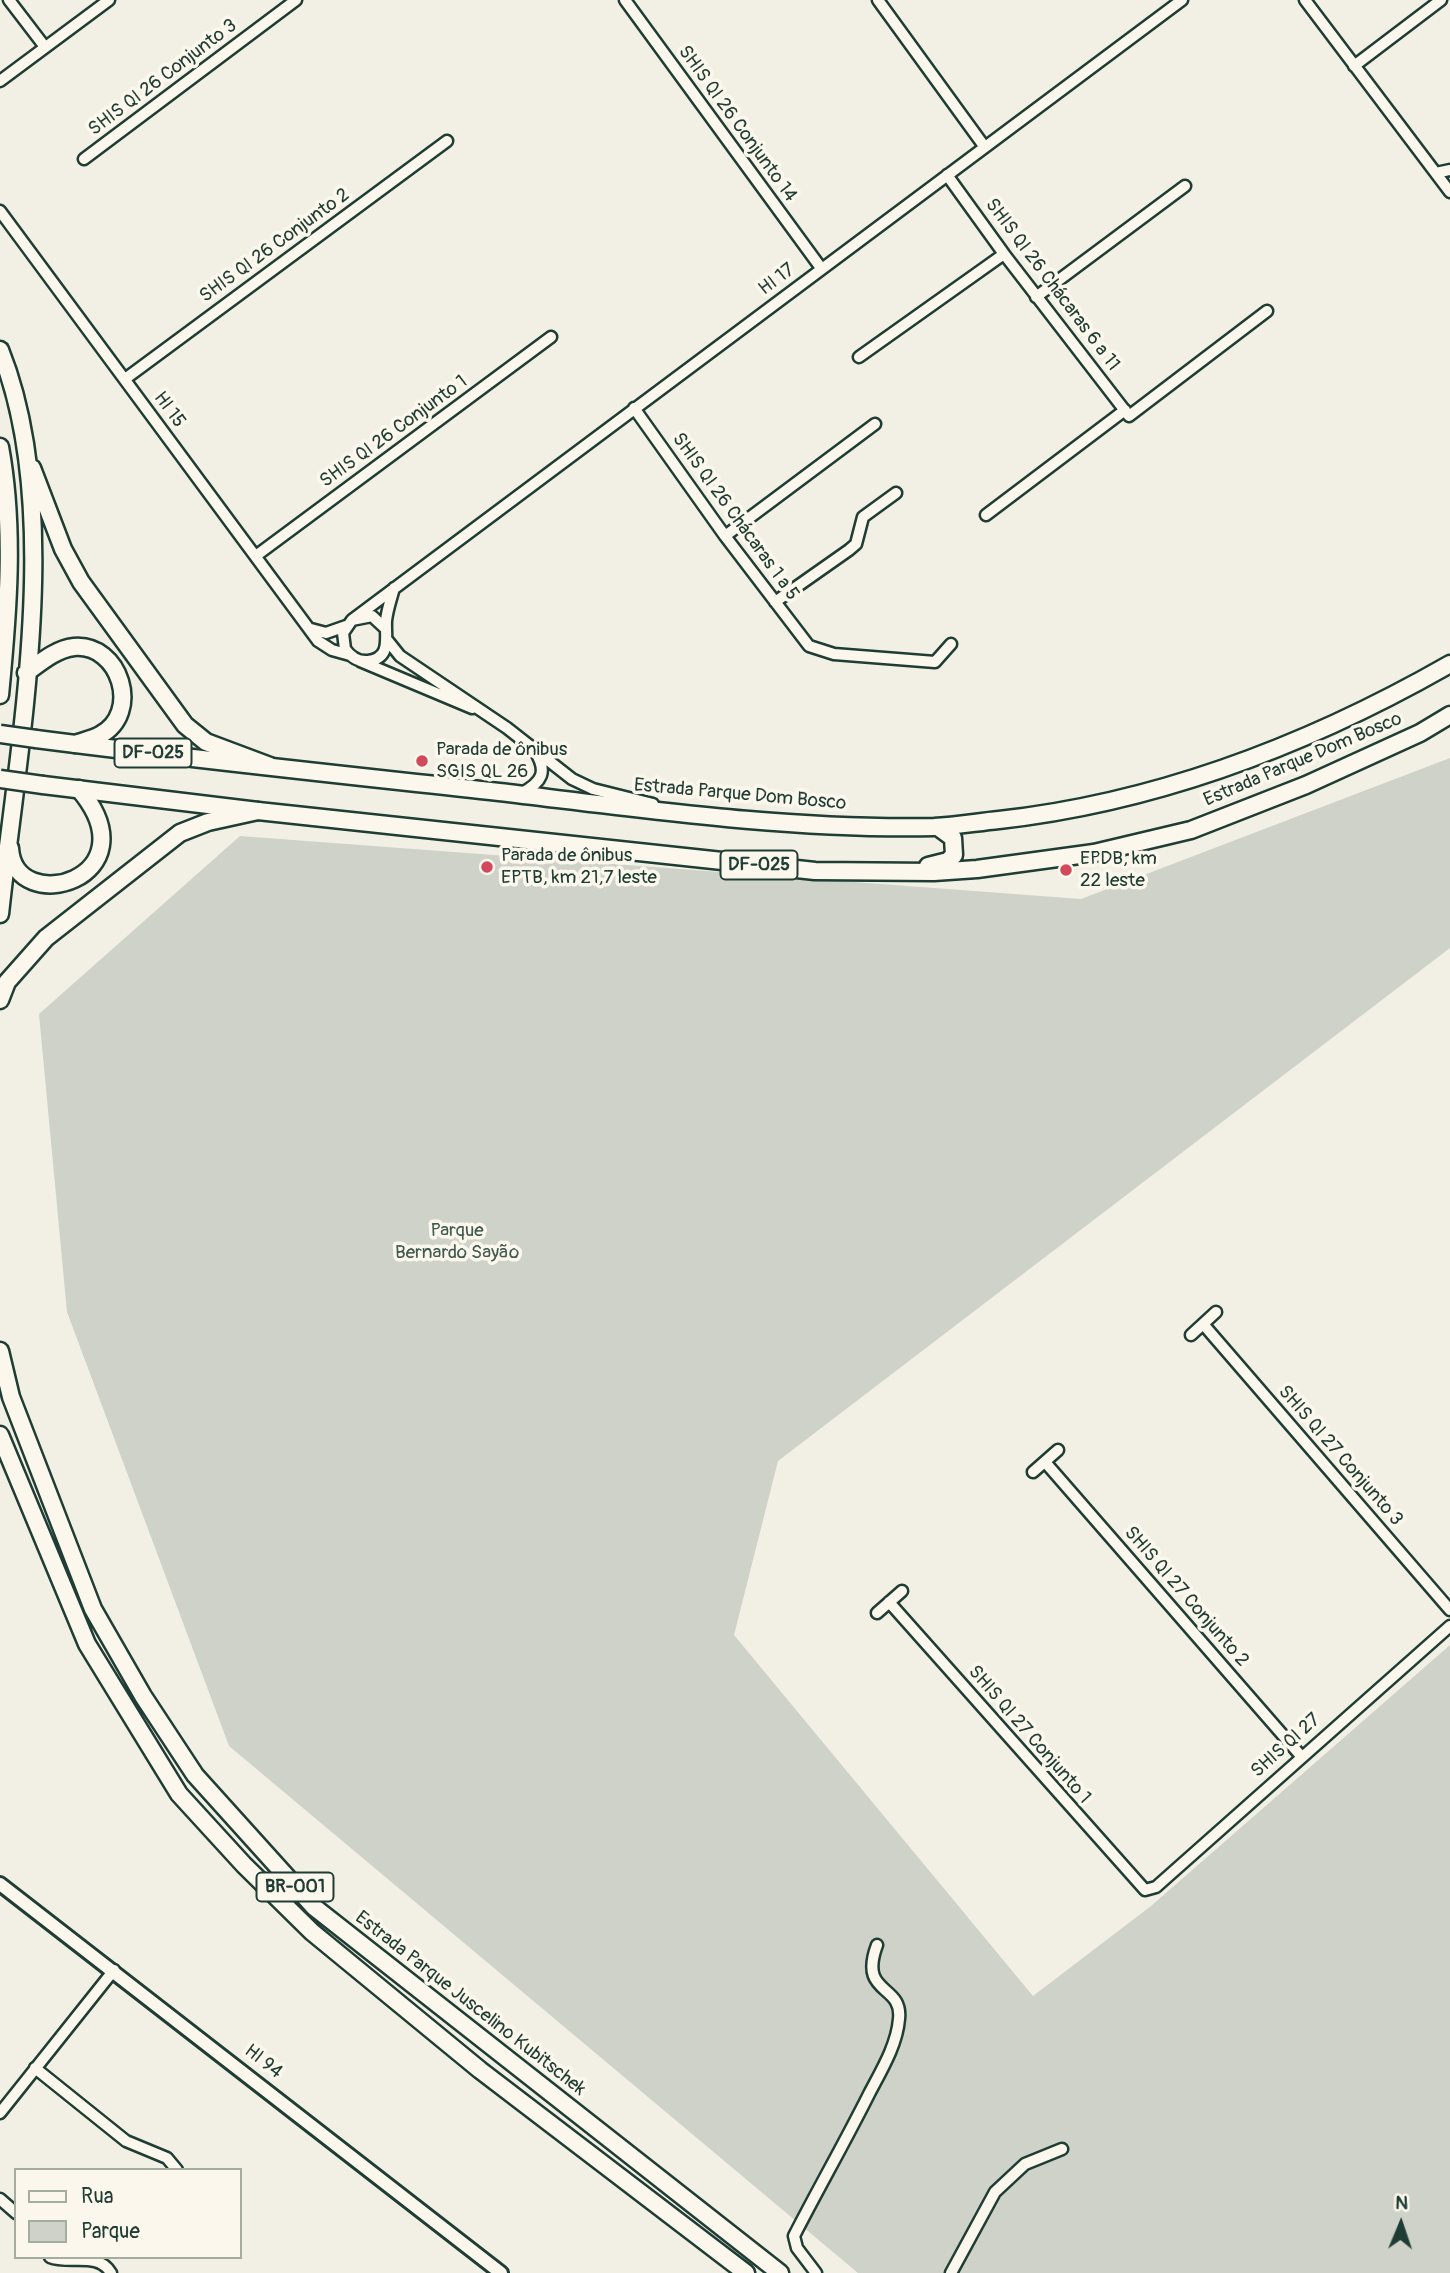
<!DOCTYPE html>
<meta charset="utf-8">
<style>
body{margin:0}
#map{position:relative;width:1450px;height:2273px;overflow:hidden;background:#f2f0e5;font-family:Pangolin,sans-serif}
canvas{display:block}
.legend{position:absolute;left:14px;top:2168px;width:228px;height:91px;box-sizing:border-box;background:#fbf7ec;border:2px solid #a3ada2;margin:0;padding:9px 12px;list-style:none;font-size:21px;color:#1f3d34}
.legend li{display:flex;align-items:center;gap:14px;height:35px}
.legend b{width:35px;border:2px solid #a3ada2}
.north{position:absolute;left:1366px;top:2189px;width:70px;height:70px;-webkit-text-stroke:5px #fbf7ec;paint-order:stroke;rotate:2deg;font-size:19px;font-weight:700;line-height:28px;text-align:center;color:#1f3d34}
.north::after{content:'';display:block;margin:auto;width:24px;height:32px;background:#1f3d34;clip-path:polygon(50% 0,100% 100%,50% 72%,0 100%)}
</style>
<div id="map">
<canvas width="1450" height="2273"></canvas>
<ul class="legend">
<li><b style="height:9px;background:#fbf7ec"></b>Rua</li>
<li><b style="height:19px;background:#cfd2c8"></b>Parque</li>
</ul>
<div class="north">N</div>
</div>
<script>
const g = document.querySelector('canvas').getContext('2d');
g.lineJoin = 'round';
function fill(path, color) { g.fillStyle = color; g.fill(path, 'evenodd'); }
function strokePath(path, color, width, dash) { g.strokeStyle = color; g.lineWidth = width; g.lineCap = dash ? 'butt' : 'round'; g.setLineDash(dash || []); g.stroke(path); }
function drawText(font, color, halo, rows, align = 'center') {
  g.font = font + ' Pangolin,sans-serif'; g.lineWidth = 7; g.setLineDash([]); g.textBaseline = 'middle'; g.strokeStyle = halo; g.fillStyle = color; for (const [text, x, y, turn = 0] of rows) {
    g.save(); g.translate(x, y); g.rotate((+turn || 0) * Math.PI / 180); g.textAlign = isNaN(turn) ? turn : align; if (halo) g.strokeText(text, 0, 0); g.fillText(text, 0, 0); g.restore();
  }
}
fill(new Path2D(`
 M1450 758V948L778 1461 734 1635 1033 1996 1151 1906 1450 1645V2273H858L229 1746 67 1312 39 1014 240 836 1081 899Z`), '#cfd2c8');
const minor = new Path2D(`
 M9 0 45 47
 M625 0 821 268
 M878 0 984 146
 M1305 0 1450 192
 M1354 66 1441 0
 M0 81 109 0
 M84 159 296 0
 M1436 173 1450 170
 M947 175 1004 254 1129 416 1267 311
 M0 211 318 641 332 650 350 655
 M1036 297 1185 186
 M859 357 1004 254
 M125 379 447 141
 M634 408 725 536 809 646 834 654 935 662 951 644
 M986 515 1125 410
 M725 536 875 424
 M257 555 551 337
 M775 602 849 550 856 544 863 517 896 493
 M352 620 1182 0
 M311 629 326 633 346 626
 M386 629 372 616 352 620 343 633 345 649C350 656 358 662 368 661 392 658 385 637 386 621 387 610 391 599 394 588
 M388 641 400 656 507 728 572 779 593 789 653 804
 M360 661 472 708
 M522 793C542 782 548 772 535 751
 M1203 1324 1450 1610
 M1191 1335 1216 1312
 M1045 1462 1301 1756
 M1033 1472 1058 1450
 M889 1602 1145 1890 1156 1887 1450 1626
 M877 1613 902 1591
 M35 2068 126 2141 167 2158 177 2170
 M0 2113 114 1970
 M0 2199 16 2213
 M50 2257C70 2265 98 2251 111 2273
 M816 2273 797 2248 794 2236C818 2189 845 2142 869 2094 881 2071 897 2045 899 2019 903 1983 858 1996 877 1945
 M951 2273 995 2192 1025 2164 1062 2149`);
const tertiary = new Path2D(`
 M0 1884 501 2273`);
const primary = new Path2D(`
 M36 739C190 759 345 775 499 792 643 809 789 830 934 827 956 826 978 822 999 820 1161 802 1310 744 1450 664
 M43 785 258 811 815 871 934 872 977 869 1094 853 1191 830 1306 785 1420 733 1450 715
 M928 866 948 861 954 855 953 838 938 827`);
const trunk = new Path2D(`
 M0 350C65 511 18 744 0 914
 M0 447C15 528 8 613 0 695
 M32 468 63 549 81 582 185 725 206 742 270 766
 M26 673C41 662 56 649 74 647 120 643 142 713 100 735 93 739 83 741 75 744
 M10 848C14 919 155 879 79 789
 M0 1000 7 982 46 938 180 833 208 822 258 811
 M0 1351 11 1397 93 1609 143 1696 195 1775 314 1907 780 2273
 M0 1435 87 1644 179 1794 244 1865 312 1932 480 2070 746 2273`);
strokePath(minor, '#1f3d34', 15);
strokePath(tertiary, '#1f3d34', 18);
strokePath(primary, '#1f3d34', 21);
strokePath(trunk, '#1f3d34', 21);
strokePath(minor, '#fbf7ec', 10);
strokePath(tertiary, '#fbf7ec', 12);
strokePath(primary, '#fbf7ec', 16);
strokePath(trunk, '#fbf7ec', 16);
const primaryBridge = new Path2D(`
 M0 734 36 739
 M0 779 43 785`);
strokePath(primaryBridge, '#1f3d34', 21, []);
strokePath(primaryBridge, '#fbf7ec', 16);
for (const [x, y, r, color] of [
 [422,761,7,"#d1495b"],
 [487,867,7,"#d1495b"],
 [1066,870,7,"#d1495b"]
]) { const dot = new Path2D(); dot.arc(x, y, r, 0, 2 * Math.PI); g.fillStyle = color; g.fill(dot); strokePath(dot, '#fbf7ec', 2.5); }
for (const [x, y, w] of [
 [153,753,77],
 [759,865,77],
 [295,1887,77]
]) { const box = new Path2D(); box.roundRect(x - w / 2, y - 14.5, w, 29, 5); g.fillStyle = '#fbf7ec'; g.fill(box); strokePath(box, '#1f3d34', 2); }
drawText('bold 18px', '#1f3d34', null, [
 ["DF-025",153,753],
 ["DF-025",759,865],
 ["BR-001",295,1887]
]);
drawText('19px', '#1f3d34', '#fbf7ec', [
 ["SHIS QI 26 Conjunto 3",163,78,-37],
 ["SHIS QI 26 Conjunto 14",737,124,54],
 ["SHIS QI 26 Conjunto 2",275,246,-36],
 ["HI 17",777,280,-37],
 ["SHIS QI 26 Chácaras 6 a 11",1052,285,53],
 ["HI 15",169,410,53],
 ["SHIS QI 26 Conjunto 1",394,432,-36],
 ["SHIS QI 26 Chácaras 1 a 5",735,517,54],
 ["Estrada Parque Dom Bosco",1303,760,-23],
 ["Estrada Parque Dom Bosco",740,795,5],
 ["SHIS QI 27 Conjunto 3",1340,1456,49],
 ["SHIS QI 27 Conjunto 2",1186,1597,49],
 ["SHIS QI 27 Conjunto 1",1029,1735,49],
 ["SHIS QI 27",1286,1746,-42],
 ["Estrada Parque Juscelino Kubitschek",470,2004,38],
 ["HI 94",263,2062,38]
]);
drawText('19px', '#1f3d34', '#fbf7ec', [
 ["Parada de ônibus",436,750],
 ["SGIS QL 26",436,772],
 ["Parada de ônibus",501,856],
 ["EPTB, km 21,7 leste",501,878],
 ["EPDB, km",1080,859],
 ["22 leste",1080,881]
], 'left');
drawText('19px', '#425b52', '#fbf7ec', [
 ["Parque",457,1231],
 ["Bernardo Sayão",457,1253]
]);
</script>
